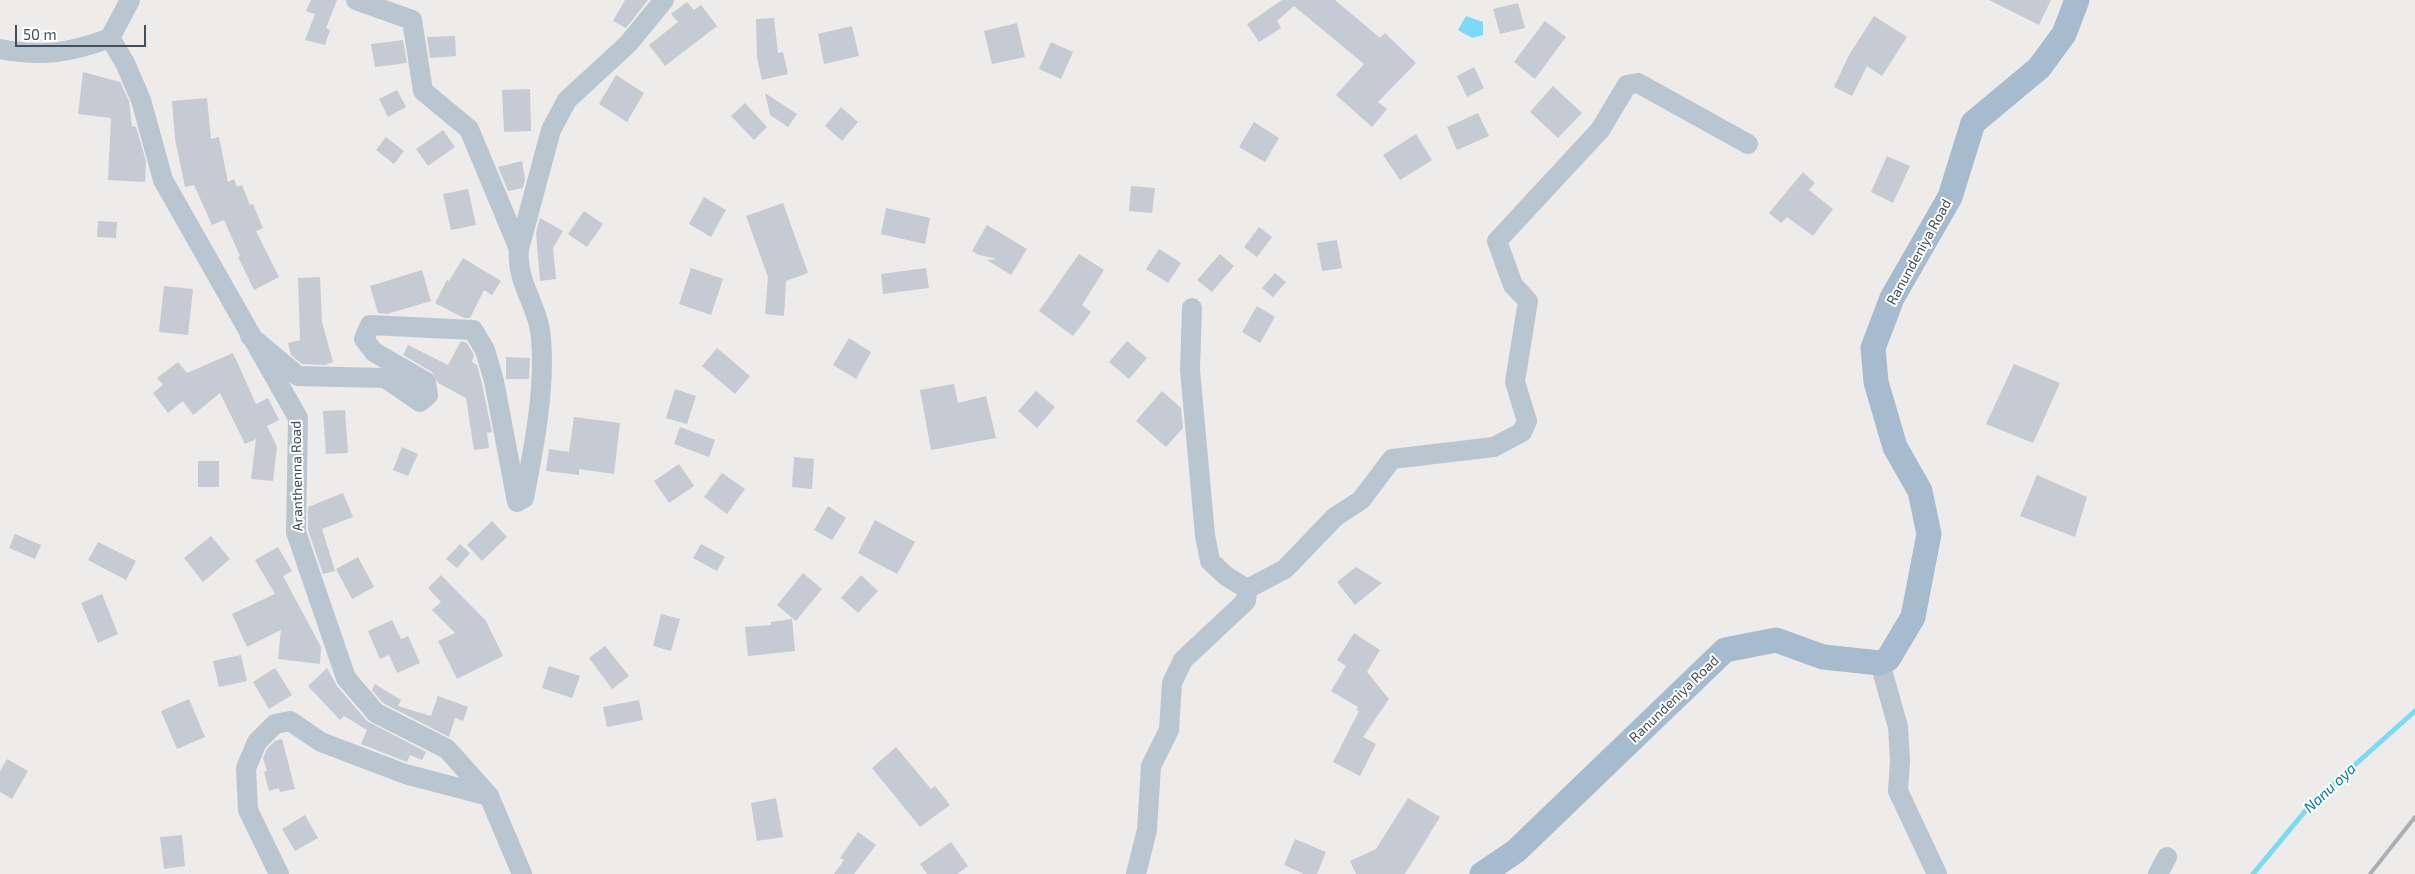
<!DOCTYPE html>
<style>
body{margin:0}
#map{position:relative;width:2415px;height:874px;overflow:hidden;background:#eeebeb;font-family:"Exo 2",sans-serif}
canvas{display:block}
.scale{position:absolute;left:15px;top:25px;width:131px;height:22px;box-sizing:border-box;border:2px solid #424f5a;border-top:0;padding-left:6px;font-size:15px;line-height:18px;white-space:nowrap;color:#424f5a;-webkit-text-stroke:4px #fff;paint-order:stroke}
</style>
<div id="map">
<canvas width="2415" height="874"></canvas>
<div class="scale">50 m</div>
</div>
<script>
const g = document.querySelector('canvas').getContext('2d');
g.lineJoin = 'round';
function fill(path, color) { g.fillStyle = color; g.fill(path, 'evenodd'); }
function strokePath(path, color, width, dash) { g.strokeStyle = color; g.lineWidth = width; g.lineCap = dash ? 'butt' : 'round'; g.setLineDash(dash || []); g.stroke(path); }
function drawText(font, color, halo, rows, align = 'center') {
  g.font = font + ' "Exo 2",sans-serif'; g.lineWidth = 4; g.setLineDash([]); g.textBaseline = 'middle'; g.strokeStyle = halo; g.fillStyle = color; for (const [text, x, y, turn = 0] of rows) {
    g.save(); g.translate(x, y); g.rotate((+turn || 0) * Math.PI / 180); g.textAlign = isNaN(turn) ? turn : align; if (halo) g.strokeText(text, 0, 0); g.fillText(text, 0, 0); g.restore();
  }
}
fill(new Path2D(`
 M1466 16 1483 22V35L1472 38 1458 30Z`), '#7cdaf3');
strokePath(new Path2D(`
 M2253 874 2311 804 2415 711`), '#7cdaf3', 5);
fill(new Path2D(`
 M311 0H337L326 28 330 30 325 45 305 40 315 14 306 11Z
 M625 0H648L626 28 613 21Z
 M1282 0H1335L1380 38 1385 33 1416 63 1378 102 1387 109 1372 127 1336 95 1364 64 1294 6 1277 21 1281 28 1259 42 1247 24Z
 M1989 0H2051L2039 25Z
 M687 2 694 10 701 5 717 26 665 66 649 45 678 22 671 14Z
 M1518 3 1525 28 1500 34 1493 9Z
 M1874 16 1907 37 1882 76 1867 66 1852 96 1834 87 1849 55Z
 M774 18 778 53 783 52 788 74 762 80 757 58 756 19Z
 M1545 21 1566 37 1535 79 1514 62Z
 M1017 23 1025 57 992 64 984 31Z
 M852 26 859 56 824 64 818 34Z
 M455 36 456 56 430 58 427 37Z
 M403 40 407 63 375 67 371 44Z
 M1051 42 1073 52 1061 79 1039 69Z
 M1474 67 1484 88 1467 97 1457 76Z
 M83 72 120 82 129 101 132 126 136 127 146 161 145 182 108 180 111 118 78 114Z
 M616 75 644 93 627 122 599 104Z
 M1553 86 1582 113 1558 138 1530 112Z
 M530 89 531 131 504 132 502 90Z
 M397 90 406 107 388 117 379 99Z
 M765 93 797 114 788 127 770 115Z
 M207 98 211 139 219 137 228 182 234 179 237 187 242 185 250 205 253 204 263 228 256 231 279 277 254 290 238 257 240 256 224 220 212 225 194 185 185 187 175 139 172 101Z
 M745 103 767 127 754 140 731 116Z
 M841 107 858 122 842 141 825 126Z
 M1478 113 1489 136 1457 150 1447 127Z
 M1254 122 1279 138 1265 162 1239 147Z
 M443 130 455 147 428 166 416 149Z
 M1416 134 1432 160 1400 180 1383 155Z
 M386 137 404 151 394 164 376 150Z
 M1887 156 1910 166 1893 203 1871 192Z
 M522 161 525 179 523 188 508 191 498 167Z
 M1803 172 1815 183 1809 190 1833 209 1813 236 1787 217 1781 223 1769 213Z
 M1131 186 1155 188 1152 213 1129 211Z
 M468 189 476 225 451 230 443 194Z
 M704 197 726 210 711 237 689 224Z
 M783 203 808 273 786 281 784 316 765 314 768 277 746 216Z
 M886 208 930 218 925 244 881 234Z
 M584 211 603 224 587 247 568 234Z
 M540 218 563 231 553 248 556 279 540 281 536 233Z
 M98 221 117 222 116 238 97 237Z
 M987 225 1027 249 1011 275 987 260 997 259 979 255 972 251Z
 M1259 227 1272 237 1257 257 1244 247Z
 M1337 240 1342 268 1322 271 1317 243Z
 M1159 249 1181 263 1168 283 1146 269Z
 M1079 254 1104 270 1082 305 1091 312 1073 336 1039 311Z
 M1220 254 1234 266 1212 292 1197 280Z
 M463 258 501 281 492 295 484 290 470 318H464L435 303 447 280 449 281Z
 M691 268 723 279 711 315 679 304Z
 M926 268 929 288 883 294 881 274Z
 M422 270 431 301 387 314 378 313 370 286Z
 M1275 273 1286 282 1273 297 1262 288Z
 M320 277 322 322 333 362 325 365 302 364 291 355 288 343 300 340 298 278Z
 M164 286 193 289 188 335 159 332Z
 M1257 306 1275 317 1260 343 1242 332Z
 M849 338 871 352 856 379 833 365Z
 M461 341 467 343 474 355 472 362 477 365 482 384 492 432 487 433 489 448 474 450 466 398 438 383 432 372 403 355 408 345 448 365Z
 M1127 341 1147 358 1129 379 1109 362Z
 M717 348 750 376 735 394 702 366Z
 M233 353 256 404 268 398 279 420 267 426 277 447 273 481 251 479 256 439 245 444 220 393 193 415 183 401 168 413 153 393 163 385 157 378 178 362 187 373Z
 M506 357 530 358 529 379H506Z
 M2014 364 2060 383 2033 443 1986 424Z
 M954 384 958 403 986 396 996 438 931 450 920 390Z
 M675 389 696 396 687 424 666 418Z
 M1036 391 1055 407 1037 428 1018 411Z
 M1162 391 1181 408 1183 428 1166 447 1136 421Z
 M345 410 348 453 326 454 323 411Z
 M574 417 620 423 614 474 579 469V475L546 471 549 449 569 452Z
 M680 427 715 440 709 457 674 444Z
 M402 447 418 454 408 476 393 470Z
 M794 457 814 459 812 489 792 487Z
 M198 461H219V487H198Z
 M679 464 694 486 669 503 654 481Z
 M722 473 745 489 727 514 704 497Z
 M2037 475 2087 497 2075 537 2020 516Z
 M343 493 353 517 322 529 335 571 323 574 308 530V507Z
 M828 506 846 518 832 540 814 530Z
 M875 520 915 542 897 574 858 553Z
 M492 521 507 537 482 561 467 545Z
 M15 534 41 545 35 559 9 548Z
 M211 536 230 559 203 582 184 558Z
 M98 542 136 561 126 580 88 560Z
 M460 544 470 553 457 568 446 559Z
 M701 544 725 557 717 571 693 558Z
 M278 547 292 571 283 576 321 647 320 664 278 659 281 630 247 647 232 614 275 594 255 560Z
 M358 557 374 587 352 599 336 569Z
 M1356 567 1382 583 1355 605 1337 582Z
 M803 573 822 589 796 621 777 605Z
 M441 575 486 621 503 656 457 679 438 641 455 633 432 610 441 602 428 588Z
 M861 575 878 591 858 613 841 598Z
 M102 594 118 634 98 643 81 603Z
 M661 614 680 619 671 651 653 646Z
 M792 619 795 651 748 656 745 627 771 625V622Z
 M392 620 401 639 408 636 420 663 397 673 389 655 380 659 368 631Z
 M1354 633 1380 650 1367 672 1389 699 1363 737 1376 744 1360 776 1333 762 1359 711 1356 710 1358 707 1331 691 1346 666 1337 660Z
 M605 646 629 676 612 689 589 658Z
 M241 655 247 681 219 687 213 661Z
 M549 666 580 676 572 698 542 688Z
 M275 668 292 695 269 709 253 682Z
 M327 668 337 686 367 721 426 752 422 760 410 755 407 762 361 744 367 730 344 716 340 720 308 686Z
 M375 684 401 700 398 706 431 716 438 696 468 707 463 721 455 718 449 737 383 703 372 690Z
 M189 699 205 737 177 749 161 711Z
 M639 700 643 720 607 727 603 707Z
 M282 739 295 789 280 792 279 788 269 791 264 772 267 771 263 758 267 749 275 741Z
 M896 747 931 789 935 786 950 805 920 827 872 768Z
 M7 759 28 771 12 799 0 792V771Z
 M776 798 783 837 757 841 751 803Z
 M1408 798 1440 817 1405 874H1356L1350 861 1376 849Z
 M305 815 318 838 295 851 282 829Z
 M858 832 876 845 854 874H834L844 860 840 858Z
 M182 835 185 866 164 869 160 837Z
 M1295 839 1326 852 1317 874H1304L1284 865Z
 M951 842 968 866 957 874H927L920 864Z`), '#c6cad2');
strokePath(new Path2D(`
 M356 0 412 20 423 91 469 129 519 249
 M110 38 125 63 141 100 163 180 298 418 296 532 346 678 376 713 447 749 489 796 522 874
 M110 38 130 0
 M0 49C42 57 70 53 110 38
 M1192 308 1190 370 1205 535 1210 561 1226 576 1247 589
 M250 336 298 376 385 378 420 402 428 395 426 382 374 352 364 339 370 325 473 330 485 350 494 381 517 502 524 498C534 448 547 380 540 330 535 301 516 281 519 249L551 130 567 100 628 44 664 0
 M1880 663 1898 727 1900 761 1898 791 1937 874
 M279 874 248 810 246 768 257 742 275 724 290 721 321 742 405 774 489 796
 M1136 874 1147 830 1151 766 1169 730 1172 683 1183 660 1246 601 1247 589 1285 569 1335 517 1361 500 1392 459 1494 447 1522 432 1527 421 1515 382 1528 301 1513 285 1497 241 1600 130 1627 85 1638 83 1748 144
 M2158 874 2167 857`), '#bac6cf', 20);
strokePath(new Path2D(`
 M1482 874 1516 851 1725 650 1776 640 1823 657 1880 663 1888 659 1913 617 1929 534 1920 491 1895 447 1876 382 1873 348 1892 298 1950 197 1973 123 2039 68 2064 34 2077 0`), '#a7bbce', 25);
strokePath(new Path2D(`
 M2370 874 2415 817`), '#acb0b6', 4);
drawText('14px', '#424f5a', '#fff', [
 ["Ranundeniya Road",1919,252,-61],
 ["Aranthenna Road",297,476,-91],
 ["Ranundeniya Road",1674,699,-44]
]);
drawText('italic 15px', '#027e9f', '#fff', [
 ["Nanu oya",2330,788,-43]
]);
</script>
